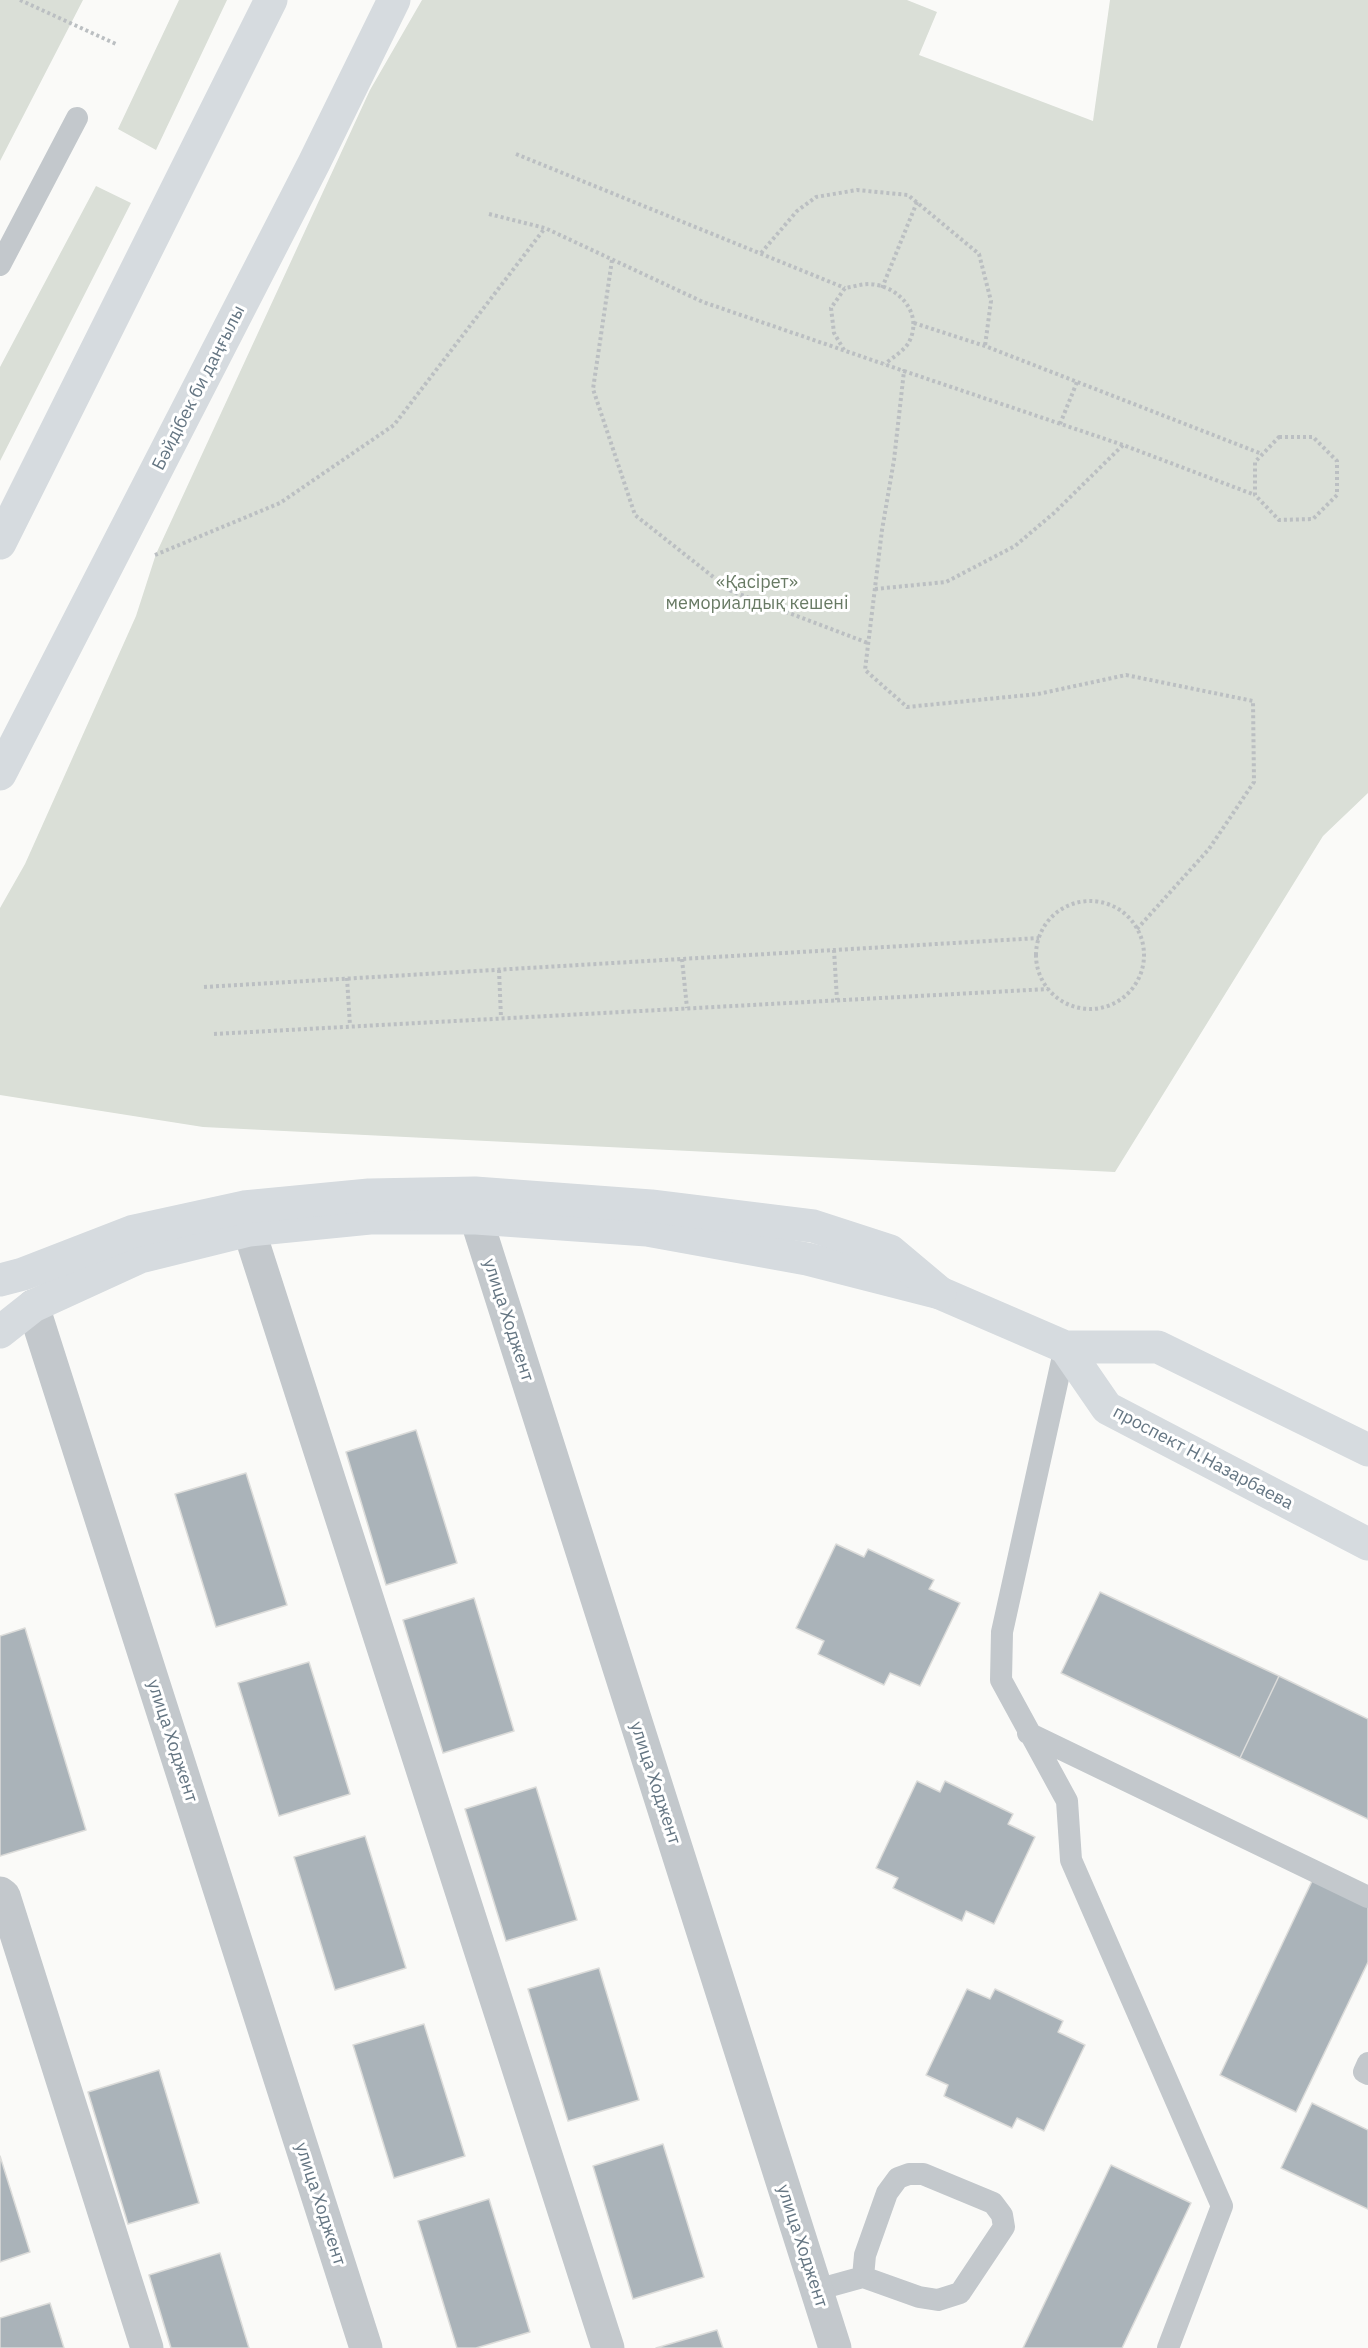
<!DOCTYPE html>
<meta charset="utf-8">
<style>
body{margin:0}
canvas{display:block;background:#fafaf8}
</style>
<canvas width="1368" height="2348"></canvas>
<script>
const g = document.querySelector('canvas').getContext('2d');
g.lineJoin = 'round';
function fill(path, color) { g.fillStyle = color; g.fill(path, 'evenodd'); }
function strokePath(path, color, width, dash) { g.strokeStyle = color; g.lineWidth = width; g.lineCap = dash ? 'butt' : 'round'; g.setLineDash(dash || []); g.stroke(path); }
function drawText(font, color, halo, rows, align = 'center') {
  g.font = font + ' "IBM Plex Sans",sans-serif'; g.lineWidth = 6; g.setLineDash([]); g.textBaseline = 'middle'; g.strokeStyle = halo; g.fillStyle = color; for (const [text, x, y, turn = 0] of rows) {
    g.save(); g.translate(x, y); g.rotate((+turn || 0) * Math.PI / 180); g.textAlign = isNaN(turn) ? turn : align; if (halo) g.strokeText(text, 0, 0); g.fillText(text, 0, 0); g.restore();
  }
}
fill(new Path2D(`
 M0 0H83L0 161Z
 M179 0H227L156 150 118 129Z
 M422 0H907L937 12 919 55 1093 121 1110 0H1368V793L1323 836 1115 1172 203 1127 0 1095V908L25 864 136 616 156 554 370 90Z
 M96 186 131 203 0 461V367Z`), '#dadfd7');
const building = new Path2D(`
 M416 1430 457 1563 386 1585 346 1452Z
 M246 1473 287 1605 216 1627 175 1494Z
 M836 1544 864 1557 868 1549 934 1580 929 1589 960 1603 920 1686 890 1673 884 1685 818 1654 824 1641 796 1628Z
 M1100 1592 1279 1676 1240 1758 1061 1673Z
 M474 1598 514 1731 443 1753 403 1620Z
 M25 1628 86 1830 0 1856V1636Z
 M309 1662 350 1794 279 1816 238 1683Z
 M1279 1676 1368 1719V1819L1240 1758Z
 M917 1781 940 1792 945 1781 1013 1814 1008 1824 1035 1837 994 1924 966 1911 962 1921 893 1888 898 1878 876 1868Z
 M536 1787 577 1920 506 1941 465 1809Z
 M365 1836 406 1968 335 1990 294 1857Z
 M1314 1877 1368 1903V1962L1296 2112 1220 2075Z
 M599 1968 639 2100 568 2121 528 1989Z
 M967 1989 990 1999 995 1989 1063 2021 1058 2032 1085 2045 1044 2131 1017 2118 1012 2128 944 2096 948 2085 926 2075Z
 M424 2024 465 2156 394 2178 353 2045Z
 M159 2070 199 2203 128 2224 88 2092Z
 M1312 2103 1368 2130V2209L1281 2168Z
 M663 2144 704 2277 633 2299 593 2166Z
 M0 2156 30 2252 0 2262Z
 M1111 2165 1191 2203 1122 2348H1023Z
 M489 2199 530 2332 476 2348H457L418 2221Z
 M220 2253 249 2348H171L149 2275Z
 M50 2303 64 2348H0V2318Z
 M717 2330 723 2348H656Z`);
fill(building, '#aab3b9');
strokePath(building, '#dcdcda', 1.5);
strokePath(new Path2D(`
 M20 0 116 44
 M516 154 845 288
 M489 214 545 228 703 302 904 371
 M761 253 797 211 816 197 857 190 908 195 979 254 991 301 985 346
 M612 260 593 389 635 515 731 591 868 643
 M882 288 917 202
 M914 323 985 346 1262 454
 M844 350 834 333 831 308 845 288C853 287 861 284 869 284 898 285 924 313 909 342 905 350 892 358 885 364
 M1060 424 1077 382
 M1279 437H1313L1337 461V495L1313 519 1279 520 1255 495V462Z
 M155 555 280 503 394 425 545 228
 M875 589 946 582 1015 546 1054 513 1123 445
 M1036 955a54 54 0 1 1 108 0a54 54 0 1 1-108 0Z
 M1137 929 1209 849 1254 782 1253 701 1126 675 1038 694 907 707 865 670 882 530 894 460 904 371 1123 445 1255 495
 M834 950 837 1000
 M682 959 687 1008
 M499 970 501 1018
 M347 978 350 1026
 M204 987 1039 938
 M214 1034 1048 989`), '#bbbfc2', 4, [3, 3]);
strokePath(new Path2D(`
 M0 265 77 118
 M1065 1347 1002 1632 1001 1680 1067 1801 1071 1860 1222 2206 1168 2348
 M1028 1733 1368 1897
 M1368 2063 1364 2072 1368 2074
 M816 2290 863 2277 919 2297 938 2300 960 2293 1004 2227 1002 2215 993 2203 923 2174H909L898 2178 887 2193 865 2255 863 2277`), '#c3c8cc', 22);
strokePath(new Path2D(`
 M476 1218 835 2348
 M249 1230 608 2348
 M33 1306 366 2348
 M0 1893 4 1896 147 2348`), '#c3c8cc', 33);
strokePath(new Path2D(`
 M0 1332 33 1306 140 1257 249 1230 370 1218H476L647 1230 807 1259 940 1293 1065 1347H1158L1368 1450
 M1065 1347 1107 1408 1368 1544`), '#d6dbdf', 33);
strokePath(new Path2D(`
 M0 543 271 0
 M0 774 314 163 394 0
 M0 1280 23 1274 134 1231 244 1207 369 1195 475 1193 651 1206 813 1226 890 1251 940 1293`), '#d6dbdf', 33);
drawText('18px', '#657683', '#fff', [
 ["Бәйдібек би даңғылы",199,388,-63],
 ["улица Ходжент",508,1320,72],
 ["проспект Н.Назарбаева",1203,1458,28],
 ["улица Ходжент",172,1741,72],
 ["улица Ходжент",655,1783,72],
 ["улица Ходжент",320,2204,72],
 ["улица Ходжент",802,2246,72]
]);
drawText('18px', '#687a64', '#fff', [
 ["«Қасірет»",757,583],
 ["мемориалдық кешені",757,604]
]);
</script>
